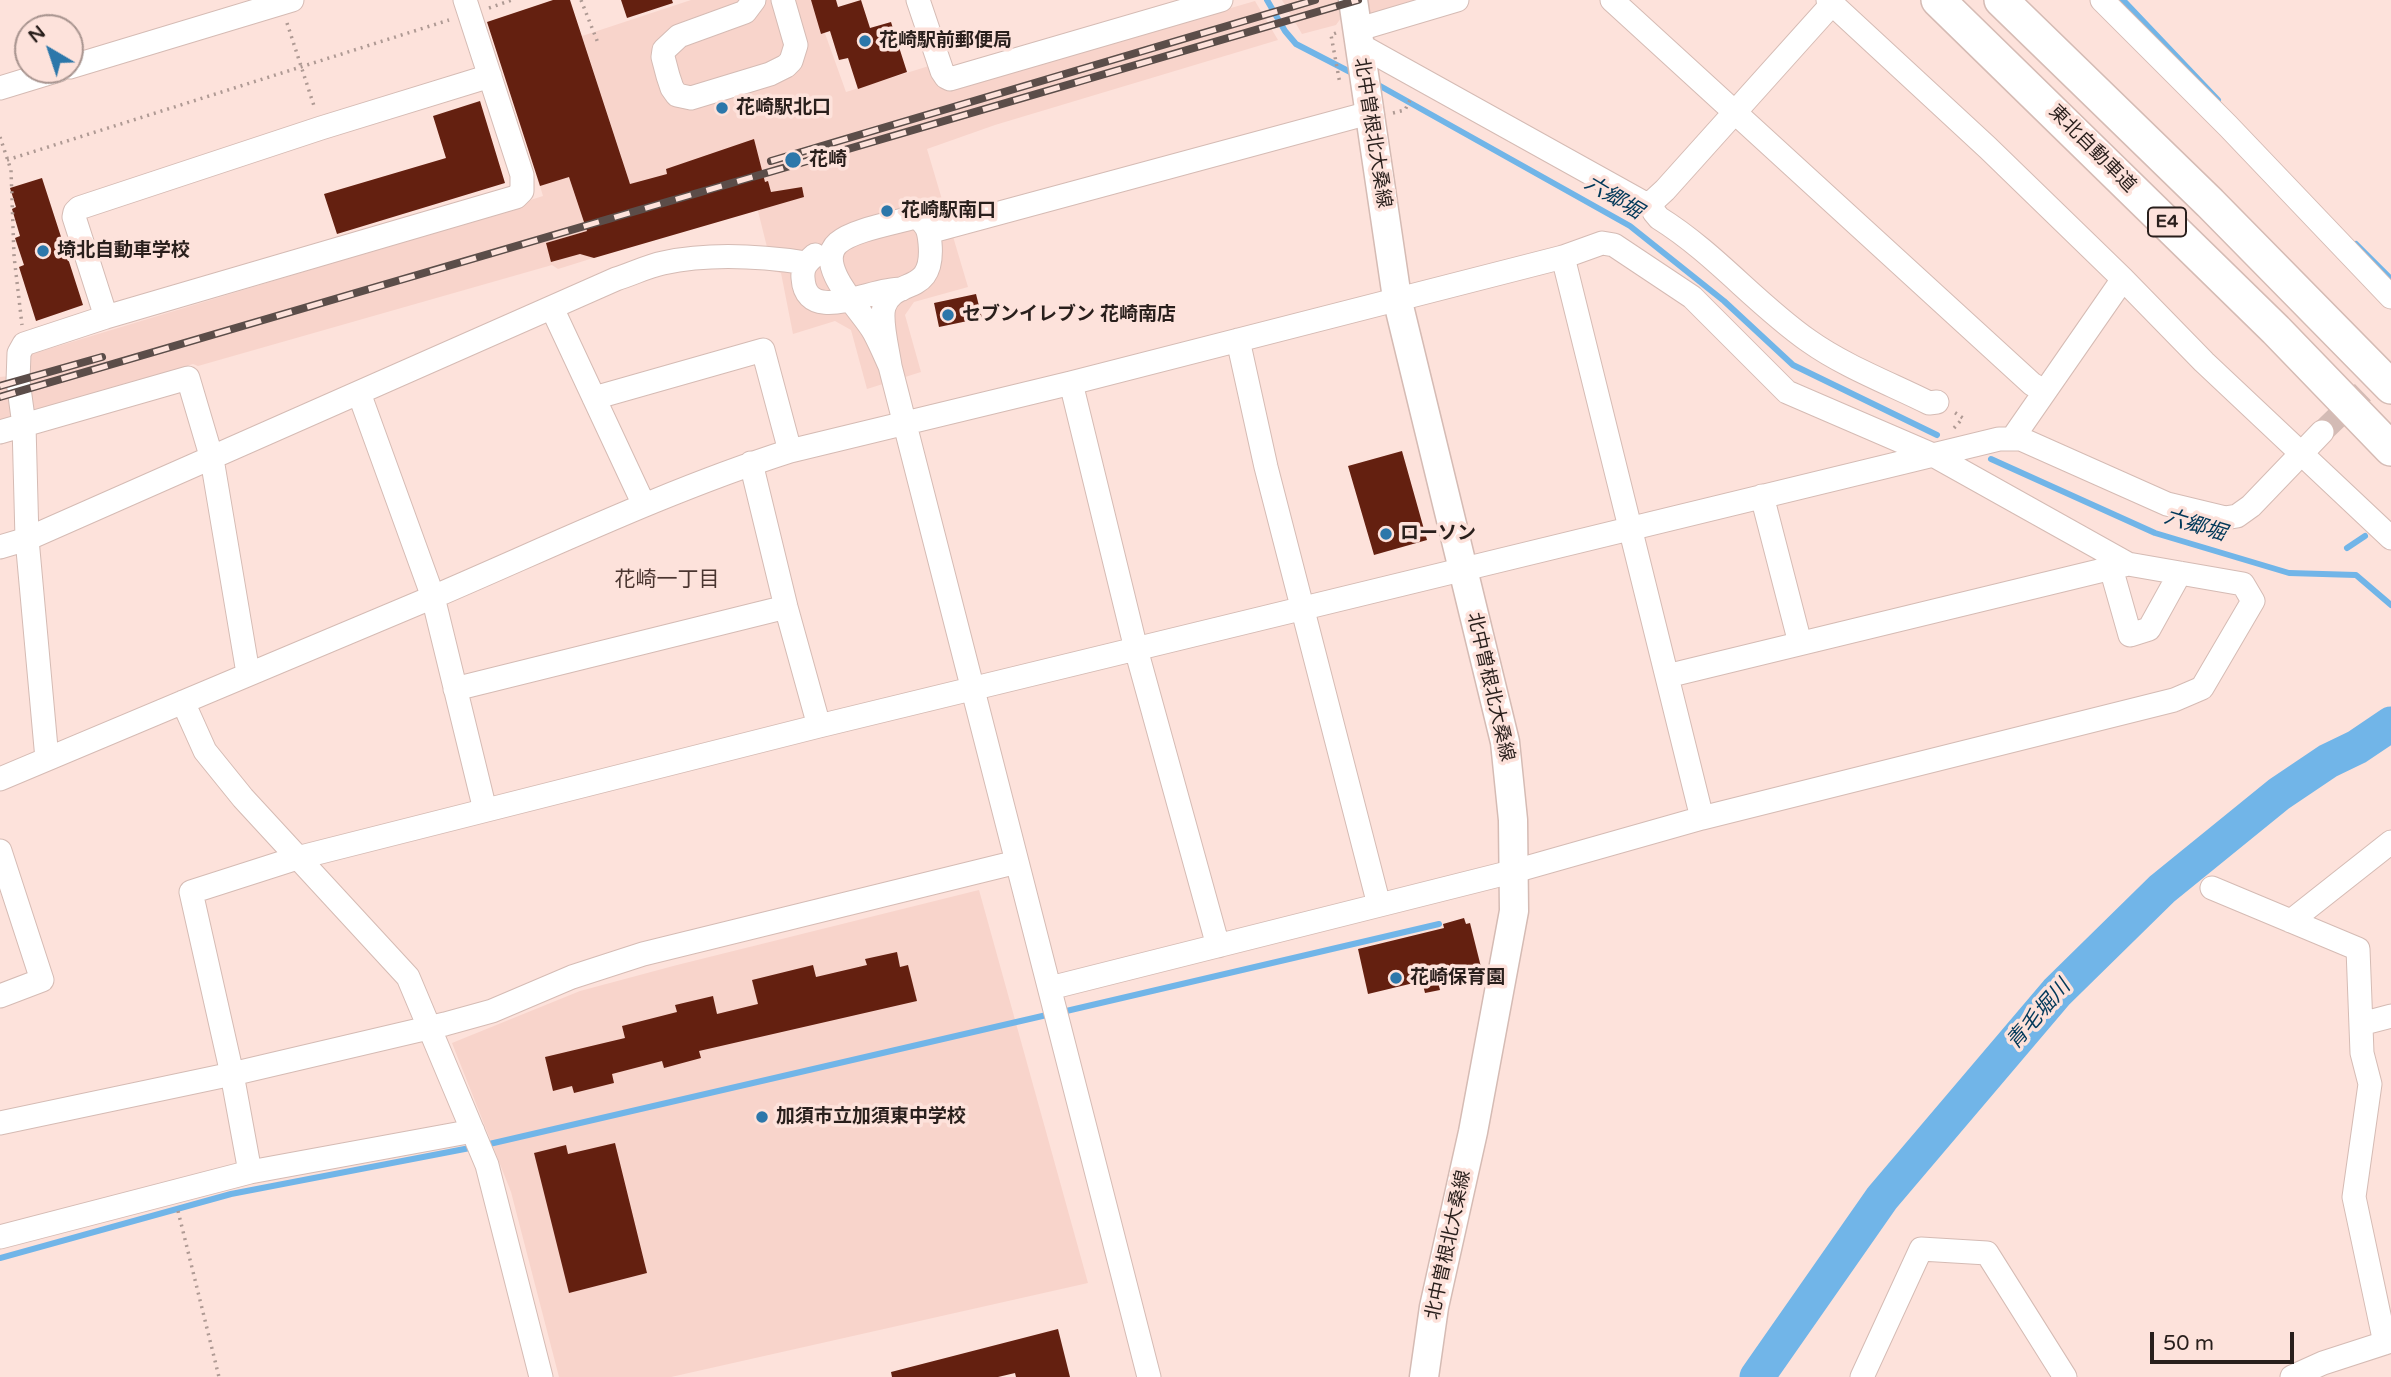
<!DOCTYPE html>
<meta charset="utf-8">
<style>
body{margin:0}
#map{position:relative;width:2391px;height:1377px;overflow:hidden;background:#fde2db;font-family:"Varela Round",sans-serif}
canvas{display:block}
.north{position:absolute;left:14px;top:14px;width:70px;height:70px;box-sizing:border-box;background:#fde2db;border:2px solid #a8948f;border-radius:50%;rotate:321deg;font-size:19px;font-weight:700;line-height:28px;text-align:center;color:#291f1c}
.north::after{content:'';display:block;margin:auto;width:24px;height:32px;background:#2c77aa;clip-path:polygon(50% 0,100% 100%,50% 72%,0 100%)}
.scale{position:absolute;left:2150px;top:1332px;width:144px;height:32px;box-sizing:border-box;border:4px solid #291f1c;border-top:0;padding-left:9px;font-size:21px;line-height:24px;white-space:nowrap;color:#291f1c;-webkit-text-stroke:5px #fde2db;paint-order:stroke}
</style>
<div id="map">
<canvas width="2391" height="1377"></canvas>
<div class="north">N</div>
<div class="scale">50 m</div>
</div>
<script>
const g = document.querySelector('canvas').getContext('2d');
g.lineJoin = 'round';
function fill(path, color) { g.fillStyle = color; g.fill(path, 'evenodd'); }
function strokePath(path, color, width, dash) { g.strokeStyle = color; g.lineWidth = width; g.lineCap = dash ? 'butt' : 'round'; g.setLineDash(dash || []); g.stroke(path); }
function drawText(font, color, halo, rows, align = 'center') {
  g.font = font + ' "Varela Round","Noto Sans JP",sans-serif'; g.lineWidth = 7; g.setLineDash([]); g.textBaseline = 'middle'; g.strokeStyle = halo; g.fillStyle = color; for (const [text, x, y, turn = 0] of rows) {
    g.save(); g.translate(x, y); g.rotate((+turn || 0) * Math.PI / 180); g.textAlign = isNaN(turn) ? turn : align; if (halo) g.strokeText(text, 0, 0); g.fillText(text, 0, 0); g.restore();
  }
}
fill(new Path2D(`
 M691 0H813L846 92 932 65 943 88 952 89 1255 1 1278 40 995 125 927 149 968 287 914 302 905 315 921 372 867 389 851 330 835 321 793 334 781 273 773 271 757 207 558 269 552 265 198 366 193 364 29 418 25 363 32 354 316 268 543 196 540 186 622 159 582 36Z
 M1282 0H1338L1341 18 1336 25 1302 34Z
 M1365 0H1428L1371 17 1367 13Z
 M9 376 19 421 0 426V377Z
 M979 890 1088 1283 671 1377H559L511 1192 452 1043 580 991 677 965Z`), '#f8d4cb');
strokePath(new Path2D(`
 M1267 0 1285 31 1296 44 1356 75
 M2123 0 2218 100
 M1373 82 1630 226 1724 301 1793 365 1937 435
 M2356 244 2391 279
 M1991 459 2155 533 2289 573 2356 575 2391 605
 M2347 548 2365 536
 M1062 1012 1439 924
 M485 1145 1051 1014
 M0 1258 231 1194 475 1147`), '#71b5e8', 6);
strokePath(new Path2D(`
 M1757 1377 1882 1198 2057 992 2162 889 2279 794 2328 761 2357 747 2391 724`), '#71b5e8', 35);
fill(new Path2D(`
 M553 0H570L630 184 667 174 666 169 754 139 765 182 768 181 771 192 802 187 804 197 594 258 580 254 551 262 546 243 587 231 569 177 540 186 487 22Z
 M621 0H672L673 3 627 18Z
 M811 0H836L838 7 861 0 870 28 891 22 907 72 858 89 848 58 839 60 830 31 821 34Z
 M480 101 505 183 337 234 324 194 446 158 433 116Z
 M42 178 83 305 36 321 19 267 24 265 15 238 20 236 12 209 16 207 10 188Z
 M976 294 982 318 939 327 934 303Z
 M1402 451 1427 540 1374 555 1348 466Z
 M1464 918 1466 924 1470 923 1481 967 1437 977 1440 990 1425 993 1422 981 1368 994 1358 949 1444 928 1443 924Z
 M897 952 900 967 908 965 917 1001 699 1051 701 1058 664 1068 662 1061 612 1074 614 1083 574 1093 572 1086 553 1091 545 1057 625 1038 622 1026 677 1012 675 1005 713 996 717 1014 758 1004 752 980 813 965 816 977 867 965 865 959Z
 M615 1143 647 1273 569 1293 534 1153 566 1145 568 1154Z
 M1058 1329 1070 1377H1016L1015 1373 998 1377H892L891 1372Z`), '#642010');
strokePath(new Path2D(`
 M2322 432 2390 366`), '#d3bbb5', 23, [23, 11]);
const minor = new Path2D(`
 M754 0 745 12 679 36 664 50 663 57 668 76 672 88 677 95 691 98 770 74 786 66 791 61 796 45 783 0
 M918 0 942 71 946 77 950 79 1221 0
 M1612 0 2032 384 2044 391
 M1828 0 1988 148 2123 279 2204 362 2391 538
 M2102 0 2228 126 2391 297
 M1356 30 1457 0
 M1358 44 1644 203 1652 202 1665 190 1832 4
 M70 67 292 0
 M0 88 59 70
 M1652 202 1654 212 1659 218C1715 253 1756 304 1809 341 1844 366 1891 384 1929 403L1937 402
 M929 232 1369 113
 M815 255C807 262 802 267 803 278 806 327 873 287 902 289
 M1563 257 1702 818
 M552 308 644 505
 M106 317 74 217 75 212 79 208 321 128 490 76
 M1238 340 1266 467 1379 905
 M890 366C885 355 880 343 874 332 864 313 813 265 838 243 853 230 894 223 915 217 927 223 929 231 930 243 935 298 894 276 884 307 880 321 888 351 890 366L1149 1377
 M1071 383 1136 649 1218 946
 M359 393 433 597 485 810
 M594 398 763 350 790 451
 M0 432 188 378 212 459 248 673
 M2012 439 2123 279
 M751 463 786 607 819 726
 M1762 496 1800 643
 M0 547 27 539 616 279C632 274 648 266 663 263 709 253 760 256 806 263
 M2111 568 2130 635 2149 629 2180 573
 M1667 676 2128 564
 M455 689 786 607
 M183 702 205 751 243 798 408 977 487 1165 541 1377
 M47 759 27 539 24 425 18 381 19 353 24 344 106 317 516 197 522 191V175L465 0
 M0 779C144 717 289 659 433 597 552 546 668 490 790 451L1071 383 1563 257 1602 243 1614 245 1692 297 1787 392 1933 455 2128 564 2243 584 2253 601 2202 688 2174 700 1702 818 1515 871 1050 988
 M0 851 42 980 0 996
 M2212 888 2358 949 2362 1053 2370 1084 2354 1197 2385 1343
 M2291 921 2391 842
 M2361 1024 2391 1016
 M0 1123 232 1074 445 1024 492 1011 572 977 643 954 1017 862
 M250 1172 232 1074 191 892 297 858 819 726 1999 439H2021L2167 504 2225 518 2237 516 2251 506 2322 432
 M0 1237 250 1172 473 1131
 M1862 1377 1921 1249 1987 1253 2065 1377
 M2292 1377 2323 1363 2391 1341`);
const major = new Path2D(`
 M1353 0 1397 298 1505 742 1513 820 1514 911 1473 1132 1434 1307 1424 1377`);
const highway = new Path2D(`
 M1938 0 2276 330 2391 449
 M2001 0 2210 203 2391 387`);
strokePath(minor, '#d5bbb4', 25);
strokePath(major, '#d5bbb4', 31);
strokePath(highway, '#d5bbb4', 36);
strokePath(new Path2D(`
 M581 0 598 43
 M489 8 512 0
 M287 23 315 109
 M1336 33 1331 35 1340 84
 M1393 113 1405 110 1411 98
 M0 137 11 170 14 256 22 325
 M7 160 449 20
 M1954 428 1963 418 1954 412
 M178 1211 219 1377`), '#af9a94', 3.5, [2, 5]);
strokePath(minor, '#fff', 23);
strokePath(major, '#fff', 28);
strokePath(highway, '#fff', 33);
const rail = new Path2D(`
 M771 161 1315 0
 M0 386 102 357
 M0 397 1358 0`);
strokePath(rail, '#5b4d49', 8);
strokePath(rail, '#fde2db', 5, [16]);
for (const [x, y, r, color] of [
 [865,41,7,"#2c77aa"],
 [722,108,7,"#2c77aa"],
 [793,160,9,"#2c77aa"],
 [887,211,7,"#2c77aa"],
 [43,251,7,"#2c77aa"],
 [948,315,7,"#2c77aa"],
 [1386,534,7,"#2c77aa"],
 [1396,978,7,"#2c77aa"],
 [762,1117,7,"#2c77aa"]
]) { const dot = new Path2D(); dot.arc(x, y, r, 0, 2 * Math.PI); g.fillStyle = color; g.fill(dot); strokePath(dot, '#fde2db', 2.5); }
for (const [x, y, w] of [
 [2167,222,38]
]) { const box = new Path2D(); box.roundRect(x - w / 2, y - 14.5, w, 29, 5); g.fillStyle = '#fde2db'; g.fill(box); strokePath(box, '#291f1c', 2); }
drawText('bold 18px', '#291f1c', null, [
 ["E4",2167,222]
]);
drawText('bold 19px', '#291f1c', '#fde2db', [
 ["花崎駅前郵便局",879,41],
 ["花崎駅北口",736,108],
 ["花崎",809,160],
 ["花崎駅南口",901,211],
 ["埼北自動車学校",57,251],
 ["セブンイレブン 花崎南店",962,315],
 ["ローソン",1400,534],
 ["花崎保育園",1410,978],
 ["加須市立加須東中学校",776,1117]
], 'left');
drawText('19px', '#291f1c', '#fde2db', [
 ["北中曽根北大桑線",1372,133,81],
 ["東北自動車道",2092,149,45],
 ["北中曽根北大桑線",1490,687,77],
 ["北中曽根北大桑線",1449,1245,-78]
]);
drawText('italic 21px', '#003859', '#fde2db', [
 ["六郷堀",1613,198,31],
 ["六郷堀",2195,526,17],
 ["青毛堀川",2039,1015,-49]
]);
drawText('21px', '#4a3530', '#fde2db', [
 ["花崎一丁目",667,580]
]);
</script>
